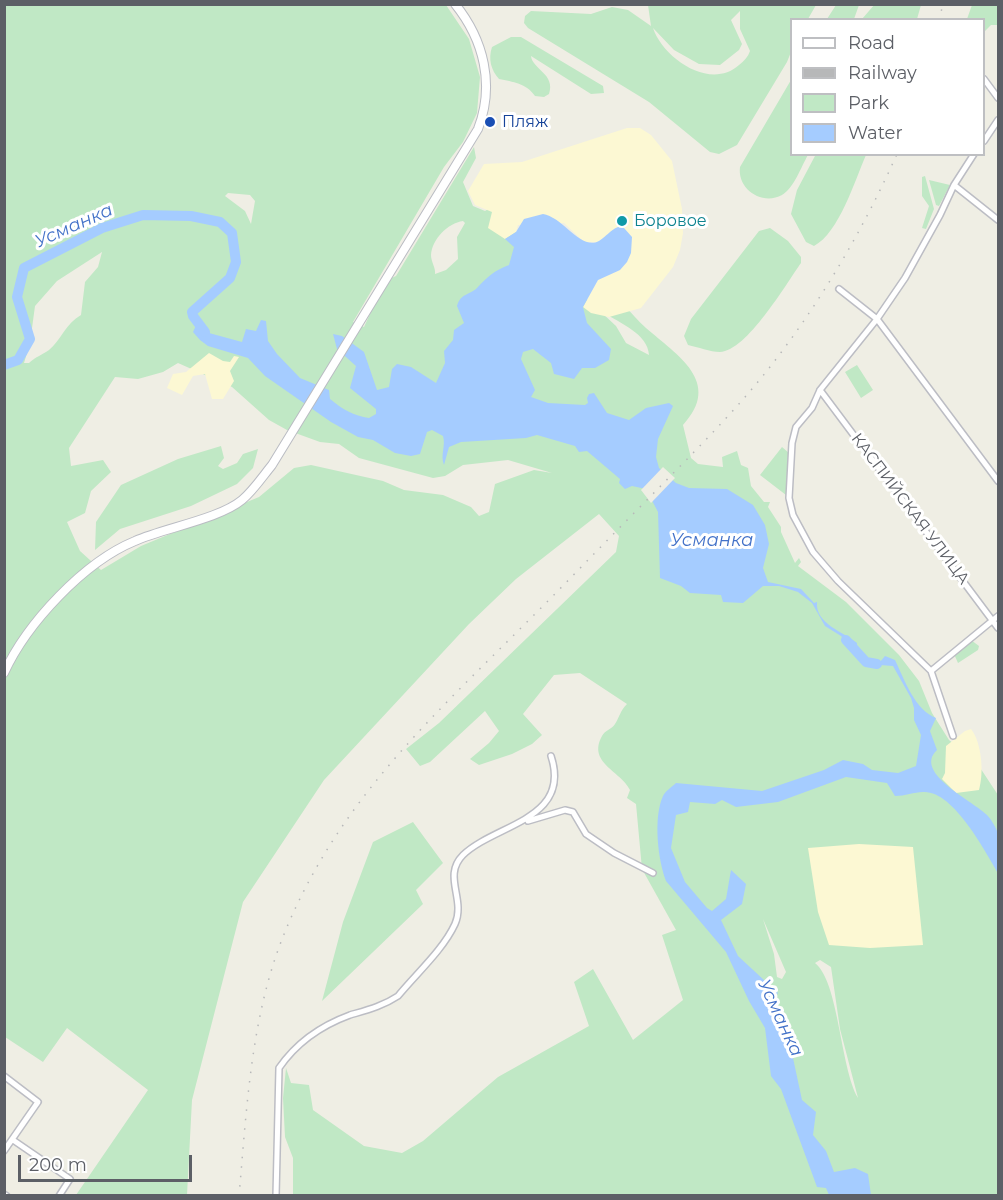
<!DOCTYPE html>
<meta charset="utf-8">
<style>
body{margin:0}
#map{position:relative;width:1003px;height:1200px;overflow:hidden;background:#efeee4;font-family:Montserrat,sans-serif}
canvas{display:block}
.frame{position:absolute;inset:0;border:6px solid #5c5f66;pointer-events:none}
.legend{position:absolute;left:790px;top:18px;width:195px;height:138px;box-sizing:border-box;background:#fff;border:2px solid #bebfc2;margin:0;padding:8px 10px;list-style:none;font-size:18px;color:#5c5f66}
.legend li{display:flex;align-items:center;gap:12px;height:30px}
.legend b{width:30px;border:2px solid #bebfc2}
.scale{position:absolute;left:18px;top:1155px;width:174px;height:27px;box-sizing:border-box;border:3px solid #5c5f66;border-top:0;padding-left:8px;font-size:18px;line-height:21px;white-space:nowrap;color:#5c5f66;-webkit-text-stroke:4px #fff;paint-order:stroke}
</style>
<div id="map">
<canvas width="1003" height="1200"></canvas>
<div class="frame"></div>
<ul class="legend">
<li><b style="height:8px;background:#fff"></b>Road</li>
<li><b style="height:8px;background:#b7b8b9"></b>Railway</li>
<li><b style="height:16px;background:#c0e8c5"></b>Park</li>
<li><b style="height:16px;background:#a5ccff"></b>Water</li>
</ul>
<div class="scale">200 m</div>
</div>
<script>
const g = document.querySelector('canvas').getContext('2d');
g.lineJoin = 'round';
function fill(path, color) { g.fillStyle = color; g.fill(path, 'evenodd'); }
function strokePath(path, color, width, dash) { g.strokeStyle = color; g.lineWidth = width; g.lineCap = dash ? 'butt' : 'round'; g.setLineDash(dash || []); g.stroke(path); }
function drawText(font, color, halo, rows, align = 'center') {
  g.font = font + ' Montserrat,sans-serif'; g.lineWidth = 6; g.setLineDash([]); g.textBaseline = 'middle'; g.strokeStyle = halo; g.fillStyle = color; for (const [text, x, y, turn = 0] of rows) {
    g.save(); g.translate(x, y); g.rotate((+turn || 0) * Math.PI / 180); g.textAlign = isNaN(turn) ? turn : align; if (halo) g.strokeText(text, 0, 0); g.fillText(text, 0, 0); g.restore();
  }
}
fill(new Path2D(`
 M875 4H921V5L917 19H862Z
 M4 5H446L469 39 480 77 477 113 463 142 444 167 353 322 364 327 385 281 396 276 474 147 476 158 463 182 473 206 485 211 490 208 616 326 626 343 649 355C648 334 620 323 604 313L623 304C631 312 638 321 646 328 677 355 723 382 683 425L691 458 698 464 723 467 722 457 737 451 741 465 748 468 751 486 764 502H770L768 507 781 527V532L795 563 799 558 801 562 798 566 846 602 899 655 919 681 932 713 949 740 975 760 998 795V1195H883L879 1178 883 1195H293V1158L285 1137 283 1098 286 1068 291 1083 309 1085 313 1110 364 1146 402 1153 423 1141 498 1077 589 1026 574 982 593 969 633 1040 683 1000 662 935 676 930 642 869 636 804 627 798 630 790C621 771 587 763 602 736 605 730 612 729 615 724 620 716 620 711 627 704L580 673 554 675 523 714 542 735 532 744 512 754 479 765 470 759 489 743 499 731 485 711 430 762 420 766 406 749 439 723 616 552 619 536 599 514 516 579 469 624 324 780 243 902 192 1100 187 1195H76L148 1090 67 1028 43 1062 5 1037ZM228 193 250 195 255 201 251 224 245 211 225 196ZM463 221 465 223 457 237 458 259 446 270 435 274C436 268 431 262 431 255 432 239 448 223 463 221ZM102 252 98 267 85 282 81 315C66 323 61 340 49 350 42 355 35 357 29 363H24L30 343 35 306 57 281ZM178 363 232 387 269 420 287 430 320 442 339 444 359 458 433 478 445 476 463 465 508 460 552 473 534 470 495 484 489 512 479 516 471 507 443 495 404 490 383 481 311 465 294 468 259 497 141 546 101 570 80 551 67 522 85 513 91 491 111 472 103 460 71 466 69 448 115 377 138 379 163 372ZM763 919 786 972 782 979 777 977 774 954ZM820 960 831 967 840 1029 858 1098C840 1066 839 982 815 963Z
 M648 5V4L816 5 808 19 792 20 791 52 787 62 737 145 719 154 710 152 649 102 528 28 524 23 525 16 531 11 591 14 612 7 628 10 651 26ZM740 11V29L750 51C748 57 744 61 739 65 710 91 663 58 653 28L674 50 699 64 720 65 739 50 742 44 731 20Z
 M836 5H859L854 19H827Z
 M972 5H998V25H991L984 32V20L967 19Z
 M511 37H521L603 86 604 93 591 94 531 56C532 69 556 74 549 94L544 97 535 96C526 83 513 82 499 79 491 70 488 59 492 47Z
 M791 80 792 154 808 155C801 167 794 188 782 195 762 206 737 189 740 167Z
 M816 154 866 155C855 180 839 233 814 246L806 242 791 214 797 190Z
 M925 176 934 209 926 229 922 228 929 206 922 196V177Z
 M929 180 950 185 939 206 936 205Z
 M770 228 788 241 801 257V263C786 284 747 351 720 352 710 352 698 347 688 345L684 336 691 319 759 231Z
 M857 365 873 390 861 398 845 372Z
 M221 446 224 458 218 466 223 469 237 463 243 454 258 449 253 468 237 484 191 506 120 529 95 550 96 522 121 485 178 459Z
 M782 447 789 453 786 495 760 475Z
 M971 640 979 646 978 650 958 663 954 654Z
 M413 822 443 863 416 890 423 904 322 1001 343 922 373 842Z`), '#c0e8c5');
fill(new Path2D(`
 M627 128H640L651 135 672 161 682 209 683 233 680 250 673 267 641 308 609 317 591 313 583 307 598 280 620 270 604 237 598 242H584L564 223 518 225 516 232 505 239 488 228 492 212 475 205 468 191 484 164 522 162Z
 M209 353 223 361 230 362 234 356 239 357 230 371 234 381 223 399H212L205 374 193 376 182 395 167 388 173 374 186 372Z
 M971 729C982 743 984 773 979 790L956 793 942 779 945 773 946 746 965 731Z
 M859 844 913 847 923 945 870 948 829 945 818 912 808 848Z`), '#fcf8d3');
fill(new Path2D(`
 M543 214C563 217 581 251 599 241 606 237 610 230 618 227L624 228 632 237 631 253 627 262 620 270 598 280 583 307 587 323 611 349 609 360 595 368H582L574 379 554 374 551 363 533 349 523 352 521 359 535 390 531 397 548 403 585 405 588 403 587 398 589 394 594 393 607 413 629 420 646 408 669 403 673 406 658 439 656 457 659 468 676 483 689 488 727 489 753 505 765 525 769 544 763 568 768 582 801 589 814 603 817 602C815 624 844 632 857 643 856 657 868 661 880 662L885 656 895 660C905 681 915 710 936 718L930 731 937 750C912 773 975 802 987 815 991 819 995 826 997 831 1002 841 998 861 998 873 985 851 953 790 923 792 914 792 905 796 895 796L887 783 846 777 778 802 736 807 722 800 715 804 690 802 688 812 676 815 671 848 685 882 707 908 712 911 726 899 731 870 746 884 742 904 721 920 738 956 778 993 772 1001 790 1044 802 1100 816 1112 813 1135 826 1151 834 1172 855 1168 868 1174 871 1195H829L826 1188 817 1187 781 1089 771 1076 765 1028 749 1001 726 952 666 881C658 860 653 818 663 796 665 791 672 787 676 783L762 791 824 770 843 760 863 764 872 770 898 773 916 766 921 735 914 720V708L911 698 893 666 867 664 841 636 825 626 812 603 798 592 779 586H763L743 603 723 602 721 595 690 593 681 586 660 578 658 512 646 489 632 486 625 489 619 483 620 479 587 451 579 452 575 446 537 435 526 438 461 442 449 447 444 465C440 455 446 446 443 436L432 430 427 432 420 454 411 456 395 453 373 440 358 437 331 422 265 376 248 358 208 346 200 340 193 332 198 321 209 333 242 342 246 329 256 331 261 320 266 321 268 341 277 354 300 378 329 390 330 399C342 409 354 416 369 418L376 414V409L350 388 356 366 337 349 333 334 342 336 364 352 377 390 389 387 392 369 397 364 411 367 436 383 445 363 444 351 453 340 454 330 464 323 457 306C461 293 468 296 477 288 487 277 495 270 509 265L514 247 505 239 516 232 524 219Z`), '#a5ccff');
fill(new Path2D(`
 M663 467 675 478 651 503 641 490Z`), '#efeee4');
strokePath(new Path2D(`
 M4 365 18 360 30 339 17 297 24 268 102 228 143 215 191 216 220 222 232 233 236 262 230 278 192 312 193 316 205 332
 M846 640 866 662 877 664`), '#a5ccff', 10);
const street = new Path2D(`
 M984 79 998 98
 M984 141 998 120
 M954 185 998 220
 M839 289 877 319 998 481
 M820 390 998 628
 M931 671 998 616
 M953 736 931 671 838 581 813 552 793 515 789 498 792 443 796 427 812 408 820 390 877 319 905 278 940 215 954 185 974 154
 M528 821 565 810 573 812 586 834 614 853 653 873
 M4 1076 38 1102 4 1151
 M13 1140 70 1179 59 1196
 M4 1194 7 1196
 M276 1196 279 1068C297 1042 320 1026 350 1015 367 1010 383 1006 398 996 416 974 443 950 455 924 466 899 442 876 463 855 495 824 572 820 551 756`);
const secondary = new Path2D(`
 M4 673C27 623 84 562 135 541 164 528 219 519 242 500 253 491 263 476 272 465L478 129C495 85 484 40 455 4`);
strokePath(street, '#bcbdc4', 8);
strokePath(secondary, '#babcc3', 10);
strokePath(street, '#fff', 5);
strokePath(secondary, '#fff', 8);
strokePath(new Path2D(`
 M939 20 943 4
 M239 1196C247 1106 251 1011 287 927 342 797 436 713 533 616 571 578 607 540 645 502 686 460 729 418 766 372 819 305 862 232 897 154`), '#b7b8b9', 1.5, [1.5, 8]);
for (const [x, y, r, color] of [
 [490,122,6,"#1a4fb4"],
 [622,221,6,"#0f9aa8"]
]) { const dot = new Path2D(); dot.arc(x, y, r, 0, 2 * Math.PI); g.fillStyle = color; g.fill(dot); strokePath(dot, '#fff', 2); }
drawText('16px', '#164399', '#fff', [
 ["Пляж",502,122]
], 'left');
drawText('16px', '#0d838f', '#fff', [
 ["Боровое",634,221]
], 'left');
drawText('16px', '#5c5f66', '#fff', [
 ["КАСПИЙСКАЯ УЛИЦА",910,509,53]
]);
drawText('italic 18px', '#4271c8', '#fff', [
 ["Усманка",74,226,-24],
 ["Усманка",712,541],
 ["Усманка",780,1018,65]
]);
</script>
